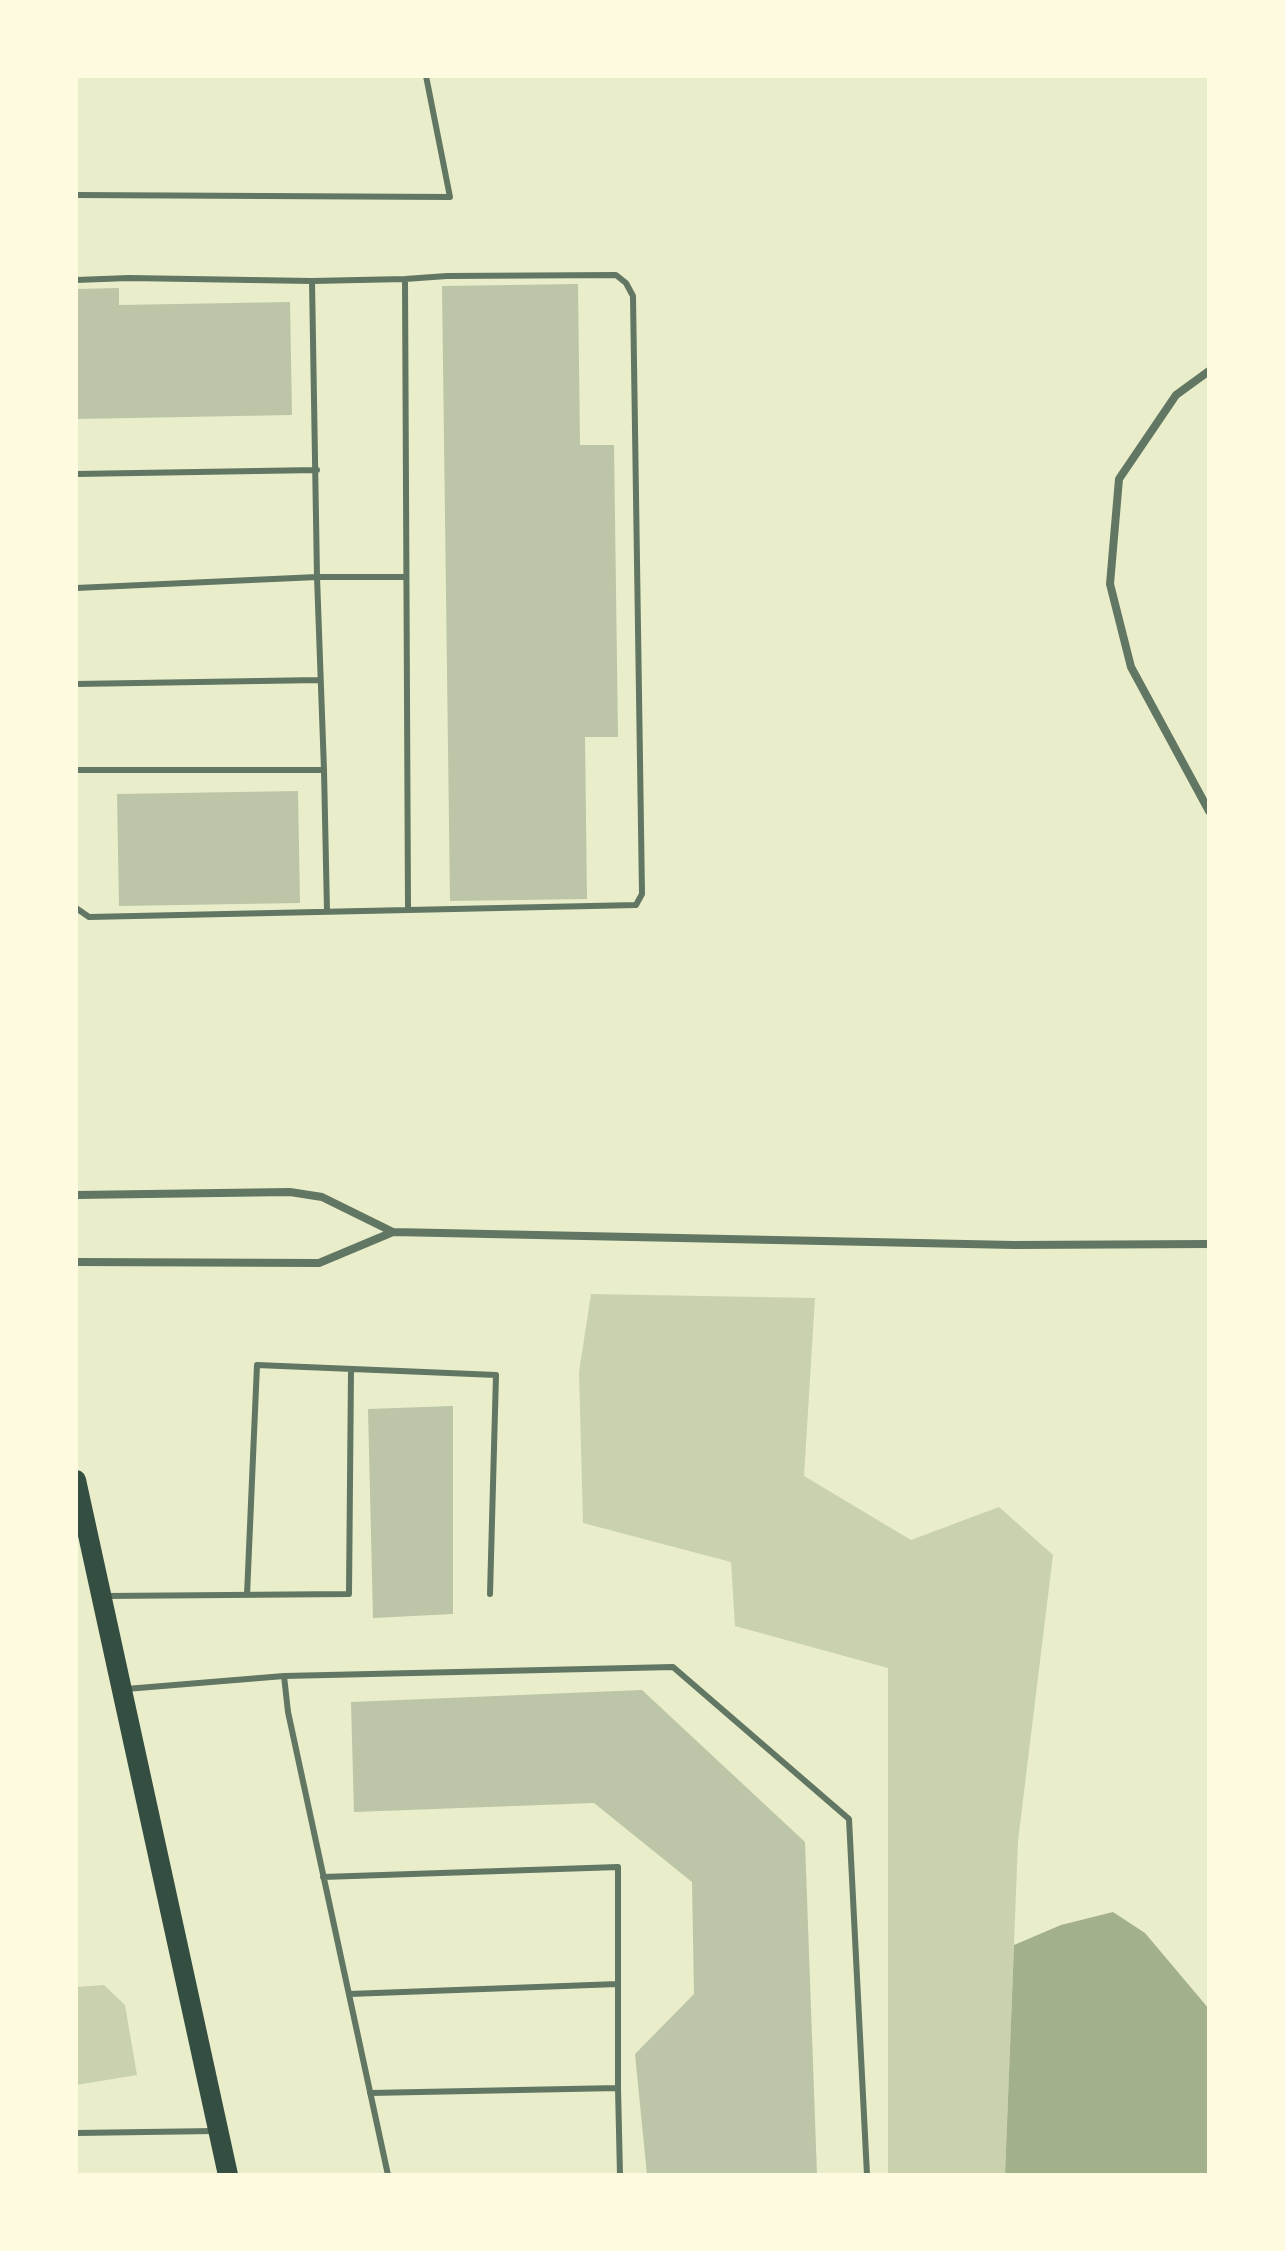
<!DOCTYPE html>
<style>
body{margin:0}
#map{position:relative;width:1285px;height:2251px;overflow:hidden;background:#e9edc9;font-family:"Roboto Serif",serif}
canvas{display:block}
.frame{position:absolute;inset:0;border:78px solid #fefae0;pointer-events:none}
</style>
<div id="map">
<canvas width="1285" height="2251"></canvas>
<div class="frame"></div>
</div>
<script>
const g = document.querySelector('canvas').getContext('2d');
g.lineJoin = 'round';
function fill(path, color) { g.fillStyle = color; g.fill(path, 'evenodd'); }
function strokePath(path, color, width, dash) { g.strokeStyle = color; g.lineWidth = width; g.lineCap = dash ? 'butt' : 'round'; g.setLineDash(dash || []); g.stroke(path); }
fill(new Path2D(`
 M591 1294 815 1298 804 1476 911 1540 999 1507 1053 1555 1018 1841 1005 2175H888V1668L735 1626 731 1562 583 1523 579 1372Z
 M104 1985 125 2005 137 2075 76 2085V1987Z`), '#cad2ad');
fill(new Path2D(`
 M1113 1912 1145 1933 1209 2009V2175H1005L1014 1945 1061 1925Z`), '#a3b18a');
fill(new Path2D(`
 M578 284 580 445H614L618 737H585L587 899 450 901 442 286Z
 M119 288V305L290 302 292 415 76 419V289Z
 M298 791 300 903 119 906 117 794Z
 M453 1406V1614L373 1618 368 1409Z
 M642 1690 805 1842 817 2175H647L635 2054 694 1994 692 1882 594 1803 354 1812 351 1702Z`), '#bcc5a7');
strokePath(new Path2D(`
 M76 195 450 197 426 76
 M405 279 408 909
 M76 280 129 278 312 281 405 279 447 276 616 275 626 283 633 296 642 894 636 905 89 917 76 908
 M76 474 317 470
 M76 588 317 577H406
 M76 684 320 680
 M76 770H324L317 577 312 281
 M324 770 327 911
 M247 1595 257 1365 496 1375 490 1594
 M105 1596 349 1594 351 1370
 M284 1676 673 1667 849 1819 867 2175
 M126 1689 284 1676 288 1712 388 2175
 M323 1877 618 1867V1984
 M349 1994 618 1984V2088
 M370 2093 618 2088 620 2175
 M76 2133 215 2131`), '#617663', 6);
strokePath(new Path2D(`
 M1209 371 1176 395 1119 479 1110 584 1131 667 1209 811
 M76 1195 290 1192 322 1197 393 1232
 M76 1262 319 1263 393 1232 1014 1245 1209 1244`), '#617663', 8);
strokePath(new Path2D(`
 M76 1480 228 2175`), '#344e41', 20);
</script>
